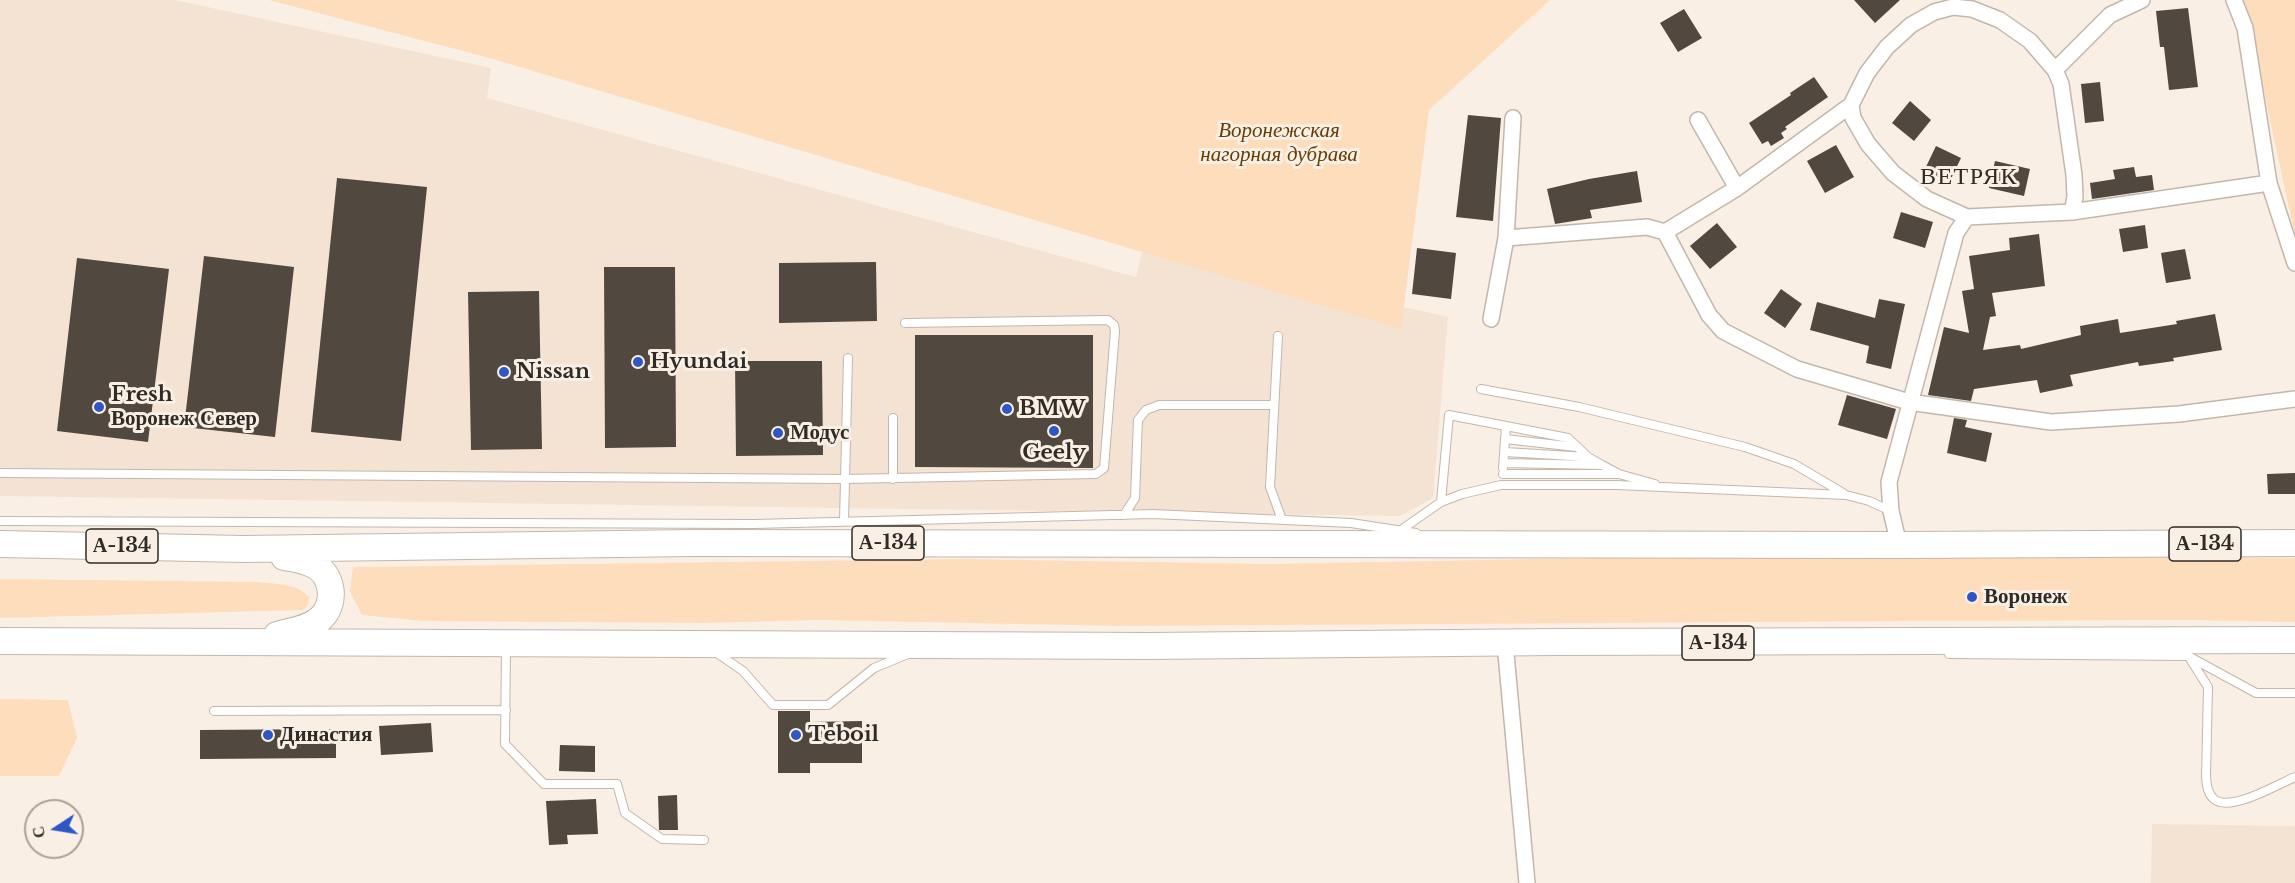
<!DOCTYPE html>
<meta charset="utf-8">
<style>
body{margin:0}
#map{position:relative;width:2295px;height:883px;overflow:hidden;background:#faefe4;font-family:"Libre Baskerville",serif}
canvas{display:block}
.north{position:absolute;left:24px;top:799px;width:60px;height:60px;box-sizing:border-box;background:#faefe4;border:2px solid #a9a198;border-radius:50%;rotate:258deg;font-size:16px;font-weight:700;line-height:24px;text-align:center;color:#2f2b27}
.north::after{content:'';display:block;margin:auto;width:21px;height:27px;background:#2e57c6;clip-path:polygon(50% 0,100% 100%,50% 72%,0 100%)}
</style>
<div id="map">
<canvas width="2295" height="883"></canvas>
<div class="north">С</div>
</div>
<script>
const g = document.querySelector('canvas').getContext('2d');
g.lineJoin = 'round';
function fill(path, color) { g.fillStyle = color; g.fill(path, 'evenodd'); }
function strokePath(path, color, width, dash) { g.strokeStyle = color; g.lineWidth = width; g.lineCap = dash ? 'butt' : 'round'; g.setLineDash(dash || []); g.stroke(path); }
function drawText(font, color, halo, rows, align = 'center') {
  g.font = font + ' "Libre Baskerville",serif'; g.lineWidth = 6; g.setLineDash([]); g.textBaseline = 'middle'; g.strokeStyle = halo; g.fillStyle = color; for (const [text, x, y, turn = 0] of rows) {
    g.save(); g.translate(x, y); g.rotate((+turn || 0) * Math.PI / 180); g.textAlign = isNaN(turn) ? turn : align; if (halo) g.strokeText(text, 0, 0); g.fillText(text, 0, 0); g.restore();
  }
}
fill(new Path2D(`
 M0 0H175L491 68 487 98 1136 277 1143 248 1448 317 1433 498 1400 516 0 496Z
 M2152 824 2295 826V883H2151Z`), '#f4e3d3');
fill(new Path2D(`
 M269 0H1550L1429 110 1401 329 493 59Z
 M2244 0H2295V236Z
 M1871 553 1943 558 2058 556 2295 558V622L2186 620 1915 621 1122 626 818 620 705 623 424 621 362 615 350 591 353 567 958 559 1268 564Z
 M0 579 257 582C275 584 297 583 309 597L308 605 303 610 0 618Z
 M0 699 68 700 77 738 59 776H0Z`), '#feddbd');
fill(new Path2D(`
 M1854 0H1900L1875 23Z
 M2188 8 2198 87 2169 90 2164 47H2160L2156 11Z
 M1684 9 1702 38 1678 52 1660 23Z
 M1814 77 1828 97 1785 127 1787 129 1781 133 1784 138 1771 146 1768 141 1762 144 1749 123 1791 95 1790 93Z
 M2100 82 2104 121 2085 123 2081 84Z
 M1910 101 1931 120 1914 141 1892 123Z
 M1468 115 1501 118 1493 221 1456 217Z
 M1836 145 1854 177 1825 193 1807 161Z
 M1936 146 1961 158 1949 183 1924 171Z
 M1995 161 2030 169 2024 196 1989 188Z
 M2134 167 2136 177 2152 175 2154 190 2092 199 2090 183 2115 179 2113 170Z
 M1637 171 1642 202 1590 210 1592 218 1555 224 1547 189 1589 179Z
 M337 178 427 187 401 441 311 432Z
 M1901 212 1933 222 1925 248 1893 238Z
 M1717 223 1737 247 1710 269 1690 246Z
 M2145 225 2148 248 2123 252 2119 229Z
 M2039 234 2045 286 1992 293 1996 316 1990 317 1983 350 2020 345 2021 349 2081 335 2080 326 2118 319 2120 333 2177 324 2176 321 2215 314 2222 350 2173 358 2174 361 2139 366 2138 362 2070 375 2073 386 2040 393 2037 380 1974 389 1971 401 1928 395 1944 327 1969 333 1962 291 1974 289 1969 256 2010 250 2009 238Z
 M1417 248 1456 253 1451 299 1412 294Z
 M2185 249 2191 279 2166 283 2161 253Z
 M204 256 294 267 275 437 184 427Z
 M77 258 169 269 148 442 57 431Z
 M876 262 877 321 779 323V263Z
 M604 267H675L676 447 605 448Z
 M1781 289 1802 304 1785 328 1764 313Z
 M539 291 542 449 471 450 468 292Z
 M1879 299 1905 304 1891 369 1866 363 1869 346 1810 330 1817 302 1875 318Z
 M915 335H1093V468L915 467Z
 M735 361H822L823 455 736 456Z
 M1847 395 1896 409 1887 439 1838 425Z
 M1954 418 1967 420 1965 427 1992 433 1986 462 1947 453Z
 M2295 473V494H2268L2267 474Z
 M778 711H810V722L862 721V763H810V773H778Z
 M431 723 433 752 381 755 379 726Z
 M336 729V758L200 759V730Z
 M560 745 595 746V772L559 771Z
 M677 795 678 830H659L658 796Z
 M596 799 598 834 567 835 568 844 549 845 546 801Z`), '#51483f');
const service = new Path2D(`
 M1278 336 1270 487 1282 520
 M1481 389 1579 407 1745 447 1794 464 1843 493
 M893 418V479
 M1505 439 1576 447
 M1505 452 1588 457
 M1504 463 1600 465
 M1503 468 1506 426
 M0 473 845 479 1096 474 1104 468 1115 331 1114 325 1108 320 905 323
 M1503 474H1617
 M1441 502 1449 415 1568 438 1588 457 1602 465 1619 474 1655 484
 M1124 515 1135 498 1138 420 1146 410 1159 405H1273
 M0 521 754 524 1153 514 1351 523 1416 533
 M844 521 848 358
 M1401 530 1441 502 1462 494 1501 485H1616L1846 495 1869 501 1891 511
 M506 648 505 744 544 784H617L625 813 662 839 704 840
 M714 651 743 671 773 705H828L874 668 908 654
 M1949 654 2188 656 2256 693H2295
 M2189 657 2208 687 2206 777C2207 785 2207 793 2214 799 2230 813 2278 784 2295 777
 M214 711 506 710`);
const minor = new Path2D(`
 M2234 0 2245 28 2269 183 2295 263
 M2055 70 2110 15 2142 0
 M1851 105 1853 118 1868 144 1893 173 1927 199 1967 217 2072 212 2269 183
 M1698 120 1737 188
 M1665 232 1709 315 1723 331 1797 369 1909 402 2051 422 2179 414 2295 399
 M1506 238 1513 118
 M1491 319 1506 238 1647 227 1665 232 1737 188 1851 105 1867 73 1887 47 1911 25 1934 12 1953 7 1972 9 2000 20 2030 41 2055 70 2061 84 2074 175 2075 197 2072 212
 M1899 545 1891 511 1889 482 1956 233 1967 217
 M1505 643 1527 883`);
const trunk = new Path2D(`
 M0 544 243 549 694 543 1899 545 2295 543
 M277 635C291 631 310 629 321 618 337 603 333 573 312 564 303 560 293 558 284 557
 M0 641 1150 646 1556 642 2295 640`);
strokePath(service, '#c2b7ad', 10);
strokePath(minor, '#c2b7ad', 18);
strokePath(trunk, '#c2b7ad', 28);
strokePath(service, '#fff', 8);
strokePath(minor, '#fff', 15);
strokePath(trunk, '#fff', 26);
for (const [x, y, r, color] of [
 [638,362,6,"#2e57c6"],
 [504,372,6,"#2e57c6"],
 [99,407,6,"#2e57c6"],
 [1007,409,6,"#2e57c6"],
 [1054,431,6,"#2e57c6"],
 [778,433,6,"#2e57c6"],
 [1972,597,6,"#2e57c6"],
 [268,735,6,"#2e57c6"],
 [796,735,6,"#2e57c6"]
]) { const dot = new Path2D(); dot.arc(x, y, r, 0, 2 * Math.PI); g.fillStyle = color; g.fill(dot); strokePath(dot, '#faefe4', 2); }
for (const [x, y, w] of [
 [888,543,72],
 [2205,544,72],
 [122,546,72],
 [1718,643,72]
]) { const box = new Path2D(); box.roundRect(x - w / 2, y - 17, w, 34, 4.5); g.fillStyle = '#faefe4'; g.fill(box); strokePath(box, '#2f2b27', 1.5); }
drawText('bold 20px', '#2f2b27', null, [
 ["А-134",888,543],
 ["А-134",2205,544],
 ["А-134",122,546],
 ["А-134",1718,643]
]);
drawText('italic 21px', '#653d04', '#faefe4', [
 ["Воронежская",1279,131],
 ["нагорная дубрава",1279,155]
]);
drawText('bold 21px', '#2f2b27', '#faefe4', [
 ["Hyundai",650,362],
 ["Nissan",516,372],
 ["Fresh",111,395],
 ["Воронеж Север",111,419],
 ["BMW",1019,409],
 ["Модус",790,433],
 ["Geely",1054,453,"center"],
 ["Воронеж",1984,597],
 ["Династия",280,735],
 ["Teboil",808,735]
], 'left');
g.letterSpacing = '1.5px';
drawText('24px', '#2f2b27', '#faefe4', [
 ["ВЕТРЯК",1969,177]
]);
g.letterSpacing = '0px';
</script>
